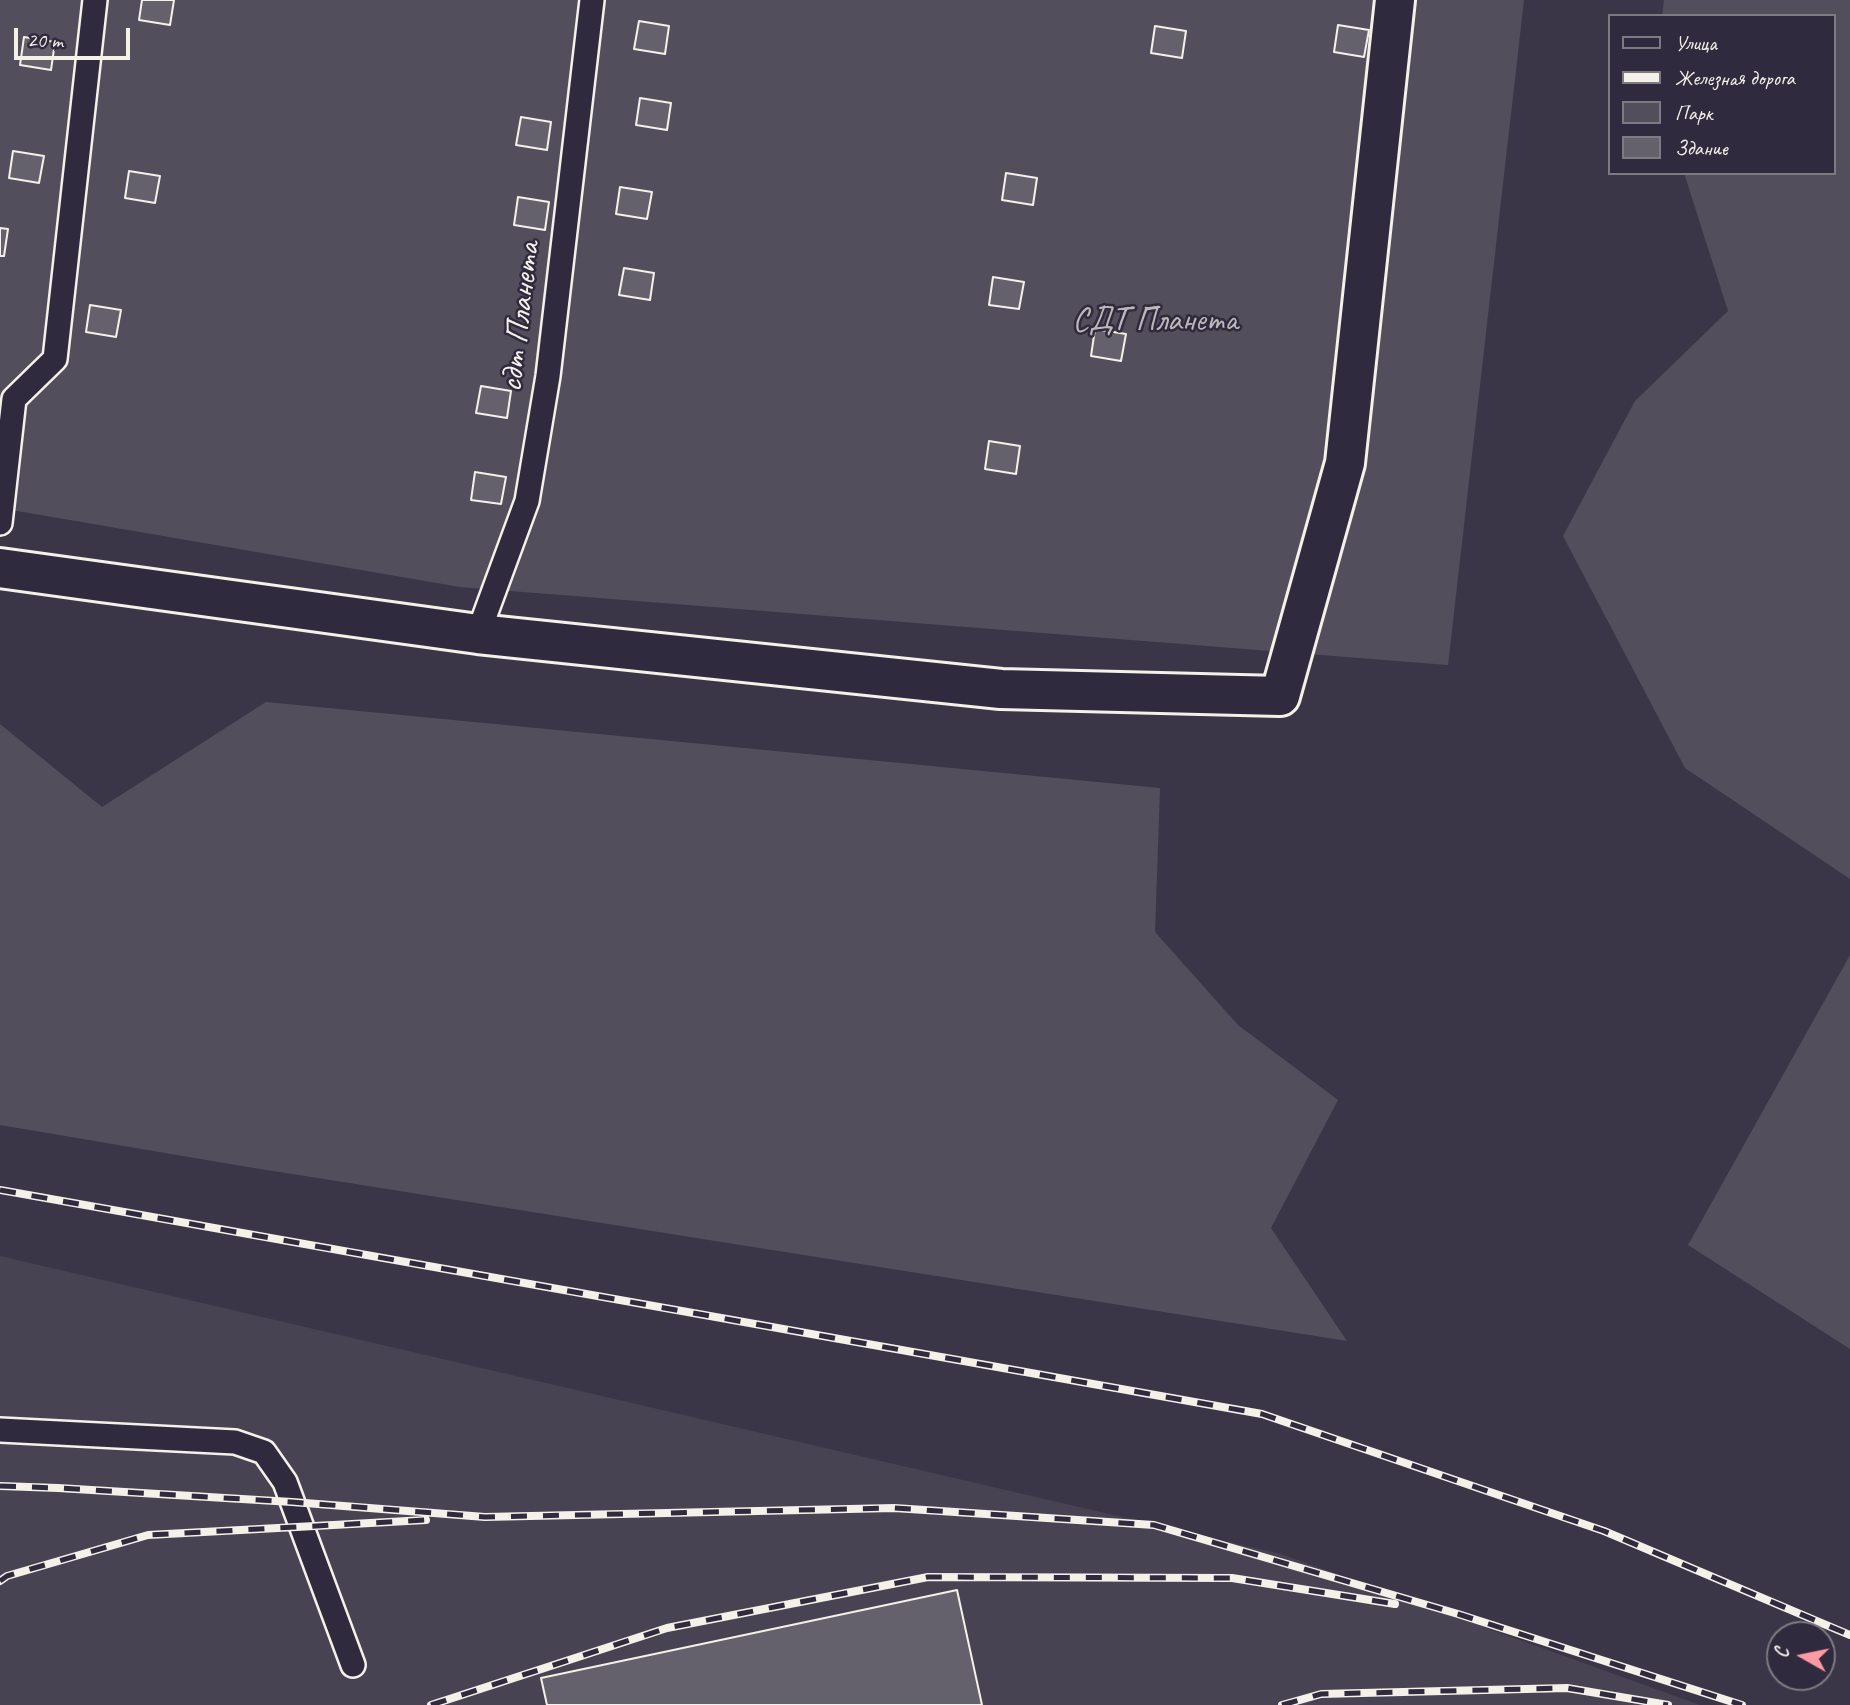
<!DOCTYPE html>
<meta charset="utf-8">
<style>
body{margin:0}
#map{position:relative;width:1850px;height:1705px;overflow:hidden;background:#3b3647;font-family:Caveat,sans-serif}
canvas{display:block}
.legend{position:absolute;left:1608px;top:14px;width:228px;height:161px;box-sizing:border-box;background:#2f2a3d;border:2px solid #7e7a81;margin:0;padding:9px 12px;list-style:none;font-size:21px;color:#f4f1e8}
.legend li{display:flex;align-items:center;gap:14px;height:35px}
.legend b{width:35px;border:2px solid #7e7a81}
.north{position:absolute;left:1766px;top:1621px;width:70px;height:70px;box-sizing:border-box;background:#2f2a3d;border:2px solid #7e7a81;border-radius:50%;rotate:279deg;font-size:19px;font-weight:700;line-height:28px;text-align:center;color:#f4f1e8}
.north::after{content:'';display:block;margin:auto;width:24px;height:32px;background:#ff9aa2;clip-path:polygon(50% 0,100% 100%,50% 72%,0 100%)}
.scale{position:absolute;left:14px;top:28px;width:116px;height:32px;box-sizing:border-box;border:4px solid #f4f1e8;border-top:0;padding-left:9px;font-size:21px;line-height:24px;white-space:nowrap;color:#f4f1e8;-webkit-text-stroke:5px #2f2a3d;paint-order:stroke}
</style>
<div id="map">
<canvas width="1850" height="1705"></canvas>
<ul class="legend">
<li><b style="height:9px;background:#2f2a3d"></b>Улица</li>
<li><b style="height:9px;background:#f4f1e8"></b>Железная дорога</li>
<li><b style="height:19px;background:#534e5c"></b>Парк</li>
<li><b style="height:19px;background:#65616c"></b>Здание</li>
</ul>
<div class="north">С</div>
<div class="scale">20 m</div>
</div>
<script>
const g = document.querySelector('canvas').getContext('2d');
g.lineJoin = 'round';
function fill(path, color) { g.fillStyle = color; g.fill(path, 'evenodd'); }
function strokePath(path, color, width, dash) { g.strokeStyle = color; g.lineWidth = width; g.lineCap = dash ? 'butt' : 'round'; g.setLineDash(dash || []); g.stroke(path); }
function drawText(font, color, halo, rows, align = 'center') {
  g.font = font + ' Caveat,sans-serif'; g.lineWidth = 5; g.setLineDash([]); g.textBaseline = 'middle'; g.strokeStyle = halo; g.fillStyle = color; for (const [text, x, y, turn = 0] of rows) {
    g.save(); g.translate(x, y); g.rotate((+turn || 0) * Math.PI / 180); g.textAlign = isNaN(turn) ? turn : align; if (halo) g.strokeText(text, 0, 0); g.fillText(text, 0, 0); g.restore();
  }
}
fill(new Path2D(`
 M0 1256 1281 1554 1700 1705H0Z`), '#484352');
fill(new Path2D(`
 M0 0H1524L1448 665 460 587 0 508Z
 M1664 0H1850V879L1685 768 1563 536 1635 401 1728 311 1684 173H1834V16H1662Z
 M266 702 1160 788 1155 932 1238 1025 1338 1100 1271 1228 1347 1341 248 1167 0 1125V724L102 807Z
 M1850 955V1349L1688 1245Z`), '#534e5c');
const building = new Path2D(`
 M142 0H174L170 25 139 20Z
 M639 21 669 26 665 54 634 49Z
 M1338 25 1369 30 1364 57 1334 52Z
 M1155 26 1186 31 1182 58 1151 53Z
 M24 37 55 42 51 70 20 65Z
 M640 98 671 103 667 130 636 125Z
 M521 117 551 122 547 150 516 145Z
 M13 151 44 156 39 183 9 178Z
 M129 171 160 176 155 203 125 198Z
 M1006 173 1037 178 1033 205 1002 200Z
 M620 187 652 192 647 219 616 214Z
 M518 197 549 202 545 230 514 225Z
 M0 228 8 229 4 256H0Z
 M624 268 654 273 650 300 619 295Z
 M993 277 1024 282 1019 309 989 305Z
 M90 305 121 310 116 337 86 332Z
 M1095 329 1126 334 1121 361 1091 356Z
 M481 386 511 391 507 418 476 413Z
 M989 441 1020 446 1016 474 985 469Z
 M475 472 506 477 501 504 471 500Z
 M957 1590 982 1705H547L541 1678Z`);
fill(building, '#65616c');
strokePath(building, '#f4f1e8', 2);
const service = new Path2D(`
 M0 523 14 399 55 359 95 0
 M478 634 527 501 548 376 592 0
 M0 1430 235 1442 264 1452 285 1482 353 1665`);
const minor = new Path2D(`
 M0 568 478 634 1001 689 1280 696 1345 463 1395 0`);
strokePath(service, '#f4f1e8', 28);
strokePath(minor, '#f4f1e8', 44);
strokePath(service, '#2f2a3d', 23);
strokePath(minor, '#2f2a3d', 38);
const rail = new Path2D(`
 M0 1190 1262 1414 1604 1531 1850 1635
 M0 1486 58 1488 292 1502 485 1517 894 1508 1154 1525 1458 1614 1742 1705
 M0 1581 7 1576 148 1535 426 1520
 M431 1705 667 1628 928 1577 1232 1578 1395 1604
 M1282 1705 1321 1694 1567 1688 1668 1705`);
strokePath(rail, '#f4f1e8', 8);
strokePath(rail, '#2f2a3d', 5, [16]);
drawText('33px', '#f4f1e8', '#2f2a3d', [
 ["сдт Планета",521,317,-83]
]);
drawText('33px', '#bcb8b7', '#2f2a3d', [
 ["СДТ Планета",1155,321]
]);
</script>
